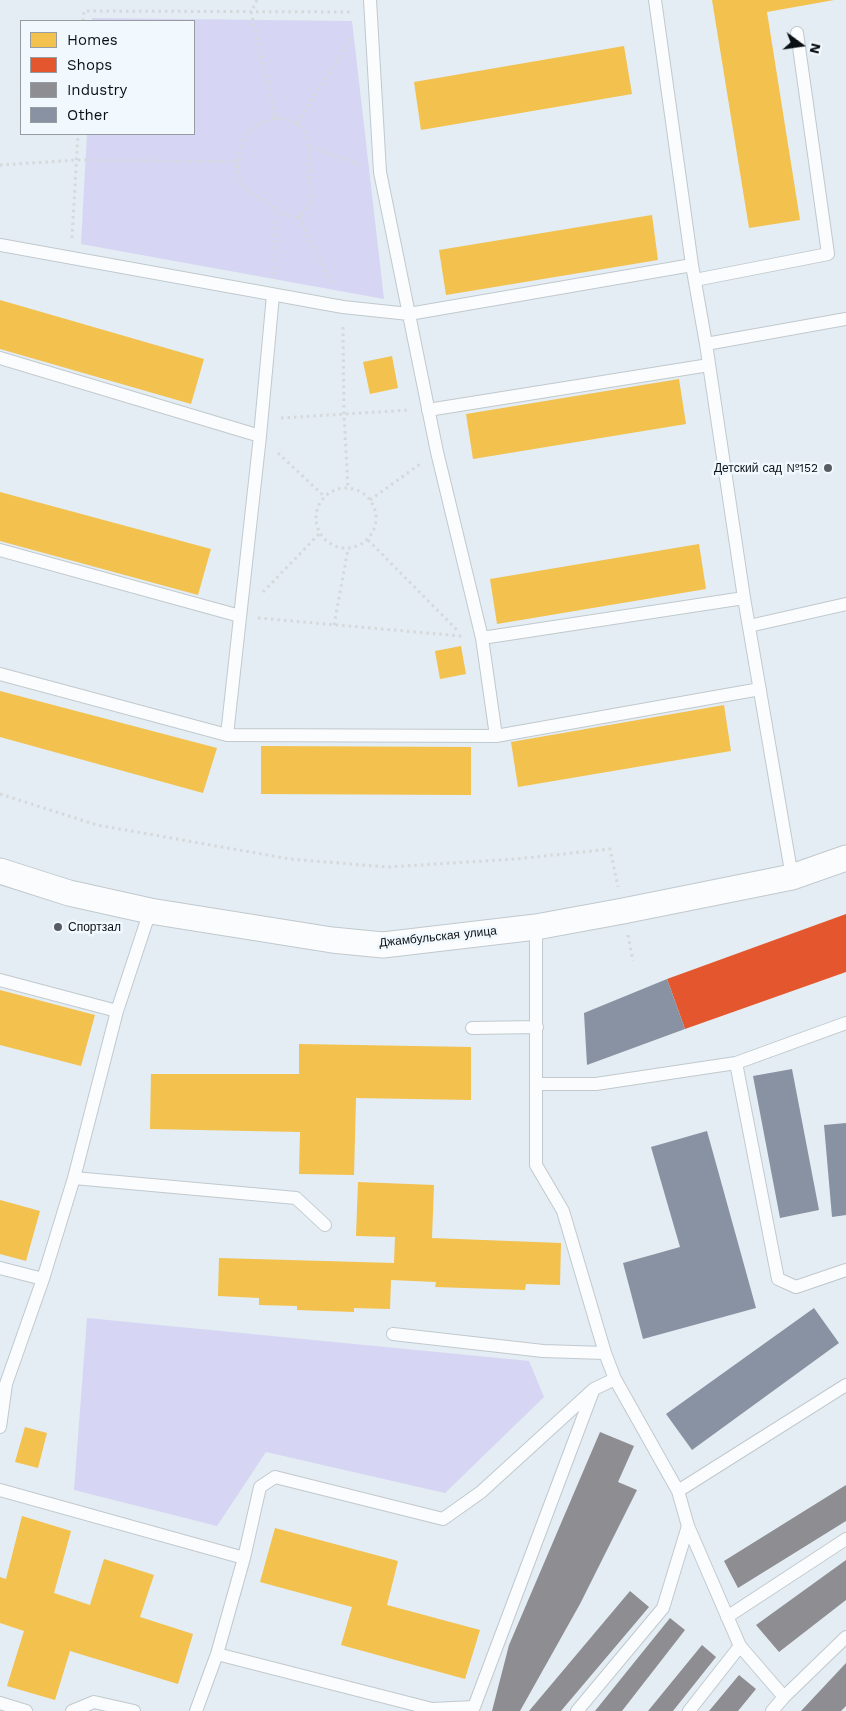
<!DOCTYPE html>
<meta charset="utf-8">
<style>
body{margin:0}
#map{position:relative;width:846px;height:1711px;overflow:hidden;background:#e3edf3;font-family:"Work Sans",sans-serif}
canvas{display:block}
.legend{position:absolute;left:20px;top:20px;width:175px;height:115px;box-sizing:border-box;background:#f2f9fe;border:1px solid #969ca0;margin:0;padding:6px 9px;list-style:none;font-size:15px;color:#0b1014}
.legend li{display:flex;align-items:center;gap:10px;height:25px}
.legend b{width:25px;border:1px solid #969ca0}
.north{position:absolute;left:776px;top:20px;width:50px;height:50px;-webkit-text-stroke:4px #f2f9fe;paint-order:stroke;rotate:104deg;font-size:14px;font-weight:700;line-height:20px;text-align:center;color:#0b1014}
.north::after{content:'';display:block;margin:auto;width:18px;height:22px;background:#0b1014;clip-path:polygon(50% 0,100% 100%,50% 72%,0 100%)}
</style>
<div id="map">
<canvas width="846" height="1711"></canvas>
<ul class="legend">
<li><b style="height:14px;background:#f2c14e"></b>Homes</li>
<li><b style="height:14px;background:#e4572e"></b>Shops</li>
<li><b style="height:14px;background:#8d8d92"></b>Industry</li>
<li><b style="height:14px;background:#8992a2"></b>Other</li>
</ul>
<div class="north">N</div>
</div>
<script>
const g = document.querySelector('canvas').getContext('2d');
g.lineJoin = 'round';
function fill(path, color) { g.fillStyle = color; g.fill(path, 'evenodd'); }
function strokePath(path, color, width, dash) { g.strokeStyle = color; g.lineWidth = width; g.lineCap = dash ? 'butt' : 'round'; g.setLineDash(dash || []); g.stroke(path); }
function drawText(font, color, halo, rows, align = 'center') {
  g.font = font + ' "Work Sans",sans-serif'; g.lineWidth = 5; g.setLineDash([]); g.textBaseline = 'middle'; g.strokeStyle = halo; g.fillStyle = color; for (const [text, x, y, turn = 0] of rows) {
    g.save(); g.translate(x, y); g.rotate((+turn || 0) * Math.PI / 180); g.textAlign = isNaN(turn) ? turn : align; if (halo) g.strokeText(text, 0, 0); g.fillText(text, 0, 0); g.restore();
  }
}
fill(new Path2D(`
 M92 18 352 21 384 299 81 244 87 134H194V21H92Z
 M87 1318 529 1361 544 1397 445 1493 266 1452 217 1526 74 1490Z`), '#d6d5f3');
fill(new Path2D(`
 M712 0H834L767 12 800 220 749 228Z
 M624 46 632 94 421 130 414 82Z
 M652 215 658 260 446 295 439 250Z
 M0 300 204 359 191 404 0 349Z
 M392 356 398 388 370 394 363 362Z
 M679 379 686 424 473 459 466 414Z
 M0 492 211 549 198 595 0 541Z
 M699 544 706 589 497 624 490 579Z
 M461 646 466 674 440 679 435 651Z
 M0 691 217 748 203 793 0 737Z
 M724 705 731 751 518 787 511 742Z
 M261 746 471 747V795L261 794Z
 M0 990 95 1015 81 1066 0 1045Z
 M299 1044 471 1047V1100L356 1098 354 1175 299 1174 300 1132 150 1129 151 1074H299Z
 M358 1182 434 1185 432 1238 561 1243 560 1285 526 1284 525 1290 435 1287 436 1282 391 1280 390 1309 354 1308V1312L297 1310V1306L259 1305V1298L218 1296 219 1258 394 1263 395 1237 356 1236Z
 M0 1200 40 1211 26 1261 0 1254Z
 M25 1427 47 1433 38 1468 15 1462Z
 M22 1516 71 1531 54 1593 90 1605 104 1559 154 1575 140 1617 193 1634 178 1684 70 1651 55 1700 7 1686 24 1631 0 1623V1577L6 1579Z
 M275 1528 398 1561 387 1605 480 1630 465 1679 341 1645 352 1607 260 1582Z`), '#f2c14e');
fill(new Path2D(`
 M846 914V972L685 1029 667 979Z`), '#e4572e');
fill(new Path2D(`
 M600 1432 634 1446 618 1482 637 1490 580 1604 520 1711H492L509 1645Z
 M846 1485V1521L738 1588 724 1561Z
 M846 1560V1600L779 1652 756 1625Z
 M630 1591 649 1607 561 1711H529Z
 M670 1618 685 1630 622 1711H595Z
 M702 1645 716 1657 673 1711H648Z
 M846 1663V1706L841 1711H801Z
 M739 1675 756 1689 738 1711H709Z`), '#8d8d92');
fill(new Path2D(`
 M667 979 685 1029 587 1065 584 1013Z
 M792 1069 819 1210 780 1218 753 1076Z
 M846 1123V1215L832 1217 824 1125Z
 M707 1131 756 1308 643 1339 623 1263 680 1247 651 1147Z
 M814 1308 839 1343 692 1450 666 1414Z`), '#8992a2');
const service = new Path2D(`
 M370 0 380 172 437 452 482 638 496 736
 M655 0 692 265 706 344 744 598 792 877
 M0 245 343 307 409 314 692 265
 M695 280 828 254 797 33
 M706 344 846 319
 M0 358 260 436
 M428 410 709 365
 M0 550 240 616
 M749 626 846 604
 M482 638 744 598
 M0 674 227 735 496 736 760 689
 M227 735 260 436 273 295
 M0 980 117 1011
 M472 1028 537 1027
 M736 1063 778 1279 796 1287 846 1270
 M537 1084H596L736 1063 846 1023
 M74 1178 296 1198 325 1225
 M0 1268 43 1279
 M393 1334 543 1351 605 1353
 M615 1379 678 1491 846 1385
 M0 1427 6 1384 43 1279 74 1178 117 1011 150 911
 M0 1490 244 1558
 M678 1491 688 1526 740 1646 784 1697
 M727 1617 846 1539
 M217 1654 432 1709 474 1707 593 1391
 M0 1703 26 1711
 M72 1711 94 1702 134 1711
 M196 1711 217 1654 244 1558 260 1487 275 1477 443 1519 481 1492 594 1389 615 1379 605 1353 563 1211 536 1165V927
 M577 1711 663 1608 688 1526
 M689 1711 740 1646
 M772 1711 784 1697 846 1637`);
const minor = new Path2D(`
 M0 871 69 893 150 911 332 940 383 945 536 927 623 911 792 877 846 858`);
strokePath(service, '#c1c9ce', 14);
strokePath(minor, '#c1c9ce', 27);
strokePath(new Path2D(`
 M257 0 251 12 276 118
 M83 21 84 11 351 12
 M276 118C292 119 301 124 308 138L311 199 308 206 299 217C279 215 280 212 265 201 260 198 253 196 248 192 244 187 238 177 237 171 237 168 238 163 239 160 239 136 254 123 276 118Z
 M297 123 352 37
 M309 147 361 165
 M0 165 77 160 239 162
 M299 217 333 286
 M72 238 78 134
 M274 275 276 211
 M343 327 344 414 348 488
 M281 418 410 410
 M278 453 325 497
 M316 518a30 30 0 1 1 60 0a30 30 0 1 1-60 0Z
 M370 500 420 464
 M368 540 459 632
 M263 592 320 533
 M258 618 461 636
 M334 625 348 549
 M0 794 97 825 290 859 387 867 516 859 610 849 618 887
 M628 935 633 961`), '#d6d9db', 3, [2.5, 4]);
strokePath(service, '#fbfcfd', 12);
strokePath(minor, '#fbfcfd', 25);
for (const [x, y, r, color] of [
 [828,468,5,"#575d62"],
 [58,927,5,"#575d62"]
]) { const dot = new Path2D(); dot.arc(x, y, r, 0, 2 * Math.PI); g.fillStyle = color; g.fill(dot); strokePath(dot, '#f2f9fe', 2); }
drawText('12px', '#0b1014', '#f2f9fe', [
 ["Детский сад №152",818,468],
 ["Спортзал",68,927,"left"]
], 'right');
drawText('12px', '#0b1014', '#f2f9fe', [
 ["Джамбульская улица",438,937,-6]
]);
</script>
